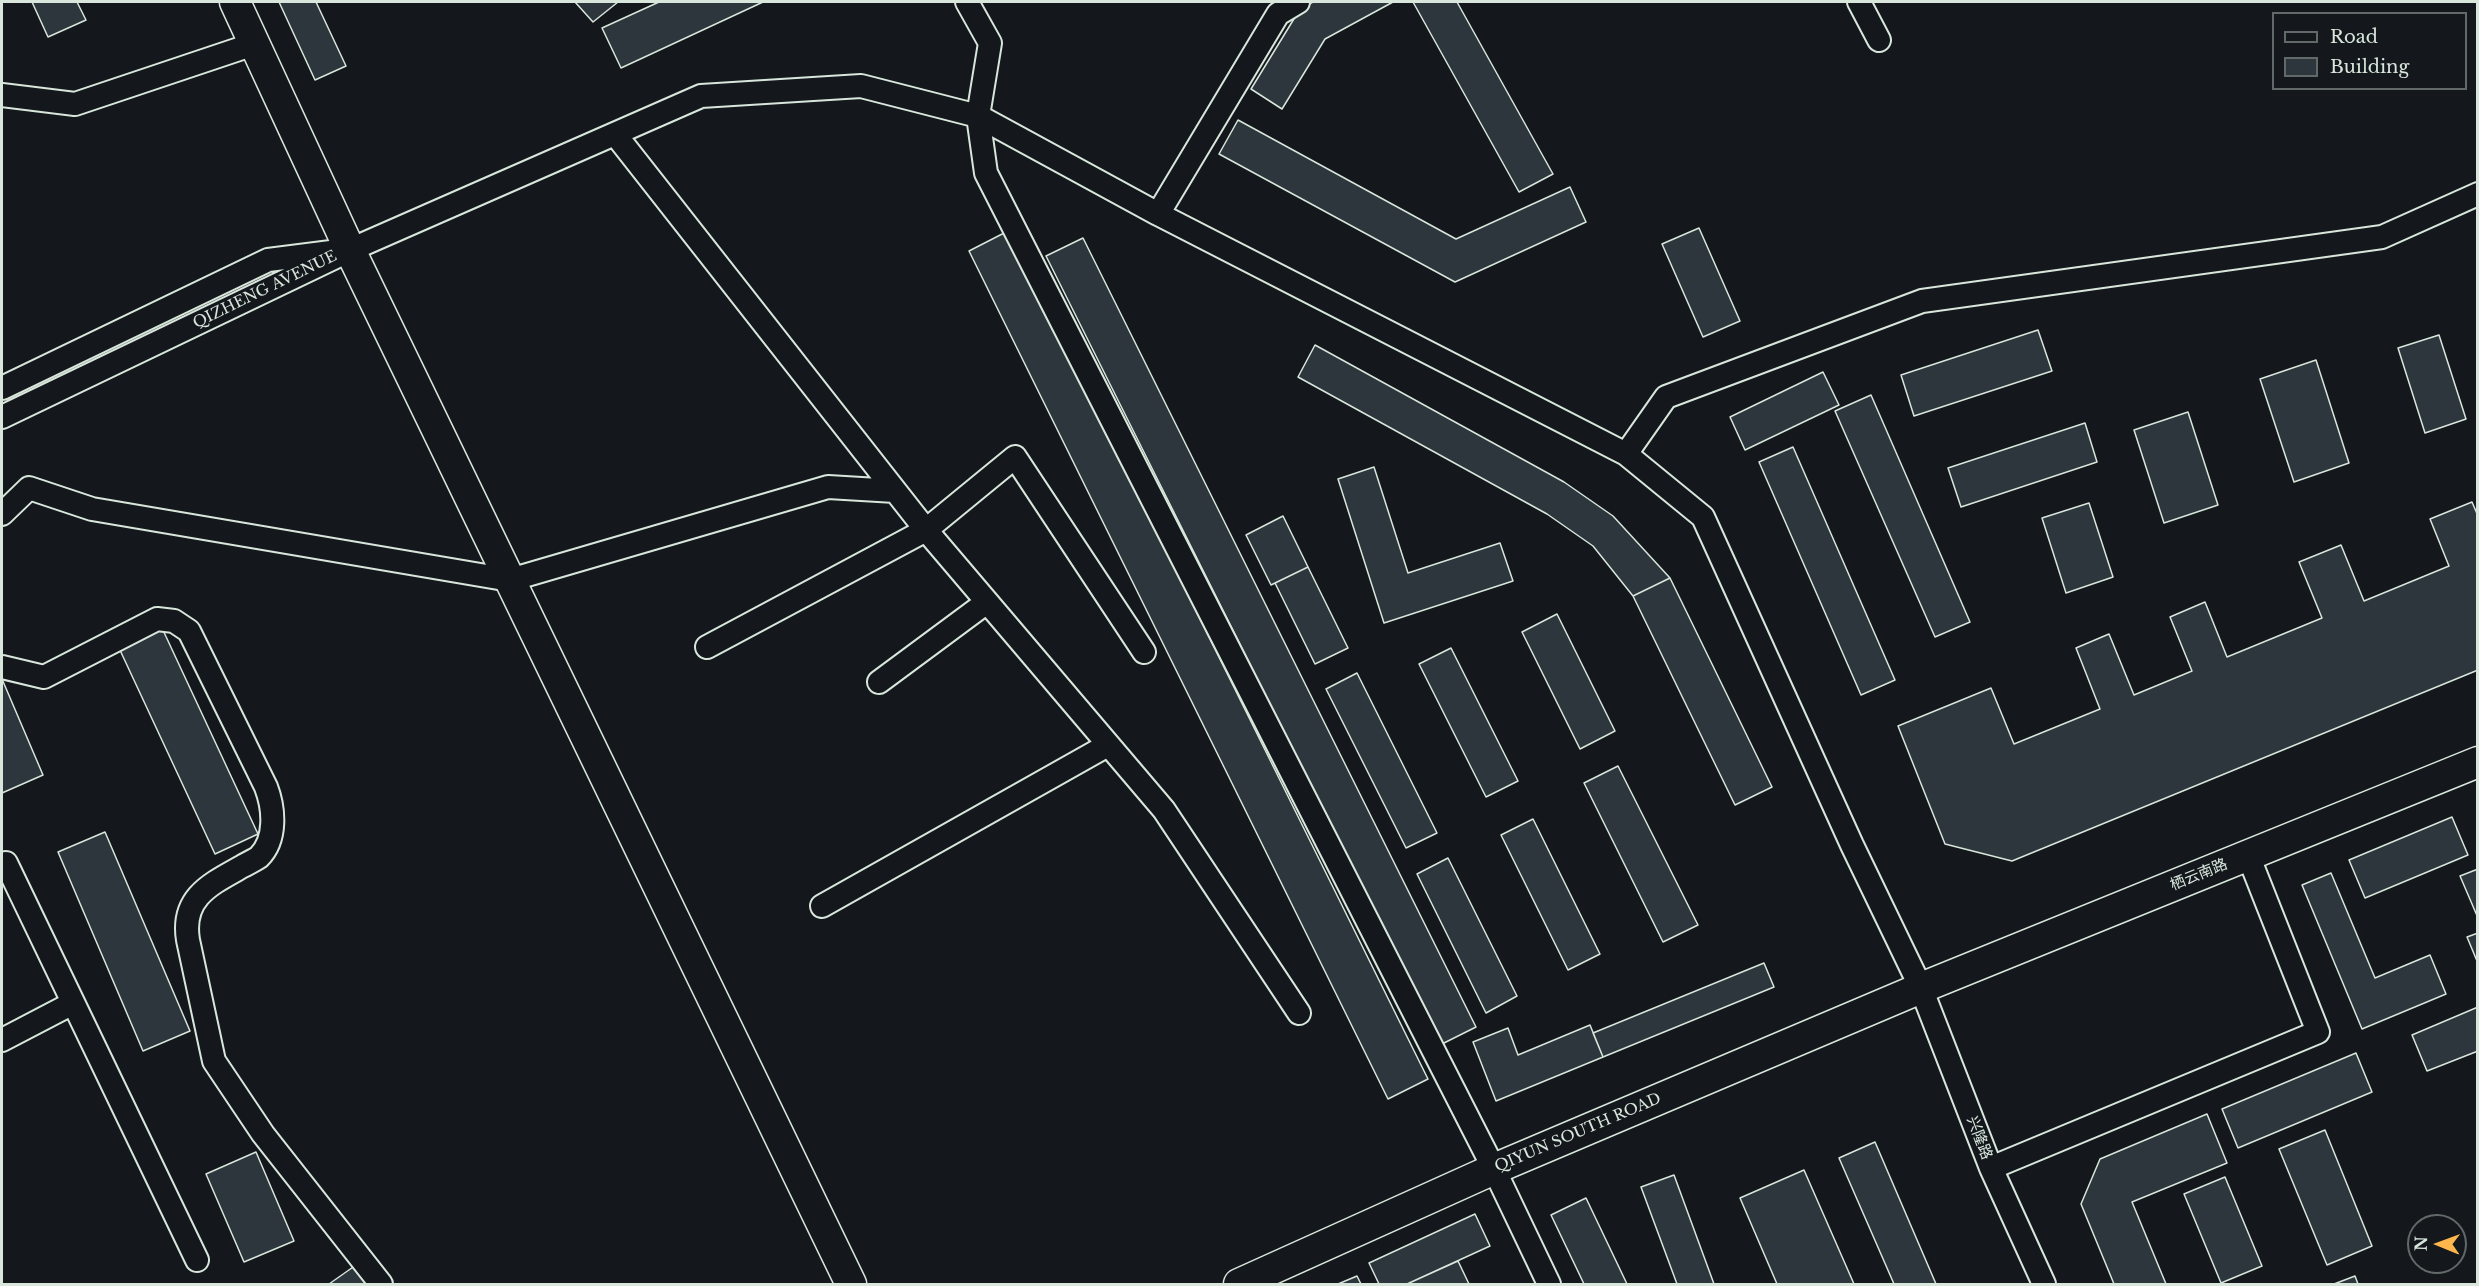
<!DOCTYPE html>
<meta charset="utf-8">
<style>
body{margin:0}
#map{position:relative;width:2479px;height:1286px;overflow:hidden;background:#14181c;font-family:"Libre Baskerville",serif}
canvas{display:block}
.frame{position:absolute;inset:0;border:3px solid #d8e6dc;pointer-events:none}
.legend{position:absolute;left:2272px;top:12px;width:195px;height:78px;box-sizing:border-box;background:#14181c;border:2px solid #626a69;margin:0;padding:8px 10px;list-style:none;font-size:18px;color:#d8e6dc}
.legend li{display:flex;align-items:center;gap:12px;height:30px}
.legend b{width:30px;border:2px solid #626a69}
.north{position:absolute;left:2407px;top:1214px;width:60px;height:60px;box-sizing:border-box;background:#14181c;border:2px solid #626a69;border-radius:50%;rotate:271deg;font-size:16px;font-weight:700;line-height:24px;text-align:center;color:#d8e6dc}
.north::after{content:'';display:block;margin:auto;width:21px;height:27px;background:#ffb74d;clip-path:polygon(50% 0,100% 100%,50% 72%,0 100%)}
</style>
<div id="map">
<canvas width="2479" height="1286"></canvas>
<div class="frame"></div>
<ul class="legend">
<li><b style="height:8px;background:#14181c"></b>Road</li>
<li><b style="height:16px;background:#2c363c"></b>Building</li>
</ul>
<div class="north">N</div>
</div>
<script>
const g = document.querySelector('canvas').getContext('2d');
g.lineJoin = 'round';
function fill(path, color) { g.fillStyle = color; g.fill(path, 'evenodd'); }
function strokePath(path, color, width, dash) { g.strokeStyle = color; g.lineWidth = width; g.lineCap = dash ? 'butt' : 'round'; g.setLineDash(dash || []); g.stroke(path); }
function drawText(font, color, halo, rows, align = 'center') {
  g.font = font + ' "Libre Baskerville","Noto Sans SC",serif'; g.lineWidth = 4.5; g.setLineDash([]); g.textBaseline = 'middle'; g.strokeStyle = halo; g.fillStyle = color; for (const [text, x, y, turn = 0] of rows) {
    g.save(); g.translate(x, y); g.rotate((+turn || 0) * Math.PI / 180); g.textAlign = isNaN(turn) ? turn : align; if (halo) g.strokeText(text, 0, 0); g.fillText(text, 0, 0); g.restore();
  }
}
const building = new Path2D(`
 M32 2H77L86 20 48 37Z
 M279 2H316L346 66 315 80Z
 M575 2H618L593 22Z
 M659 2H763L621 68 602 28Z
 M1313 2H1393L1325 39 1282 109 1251 89 1300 9Z
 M1413 2H1457L1553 174 1519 192Z
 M1238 120 1456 239 1570 187 1586 222 1455 282 1219 154Z
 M1699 228 1740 321 1703 337 1662 244Z
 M1008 231 1428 1079 1388 1099 969 251Z
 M1083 238 1476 1027 1440 1045 1046 256Z
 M2038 330 2052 371 1914 416 1901 375Z
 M2439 335 2466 419 2425 433 2398 348Z
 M1315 345 1564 482 1613 516 1670 578 1633 596 1593 546 1547 514 1298 377Z
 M2316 360 2349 463 2294 482 2260 379Z
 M1823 372 1839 405 1745 450 1730 417Z
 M1871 395 1970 622 1935 637 1835 411Z
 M2188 412 2218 505 2164 523 2134 430Z
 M2085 423 2097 462 1961 507 1948 468Z
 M1793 447 1895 680 1861 695 1759 462Z
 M1374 467 1408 573 1500 543 1513 581 1384 623 1338 479Z
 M2472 502 2478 516V670L2012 861 1945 844 1898 726 1991 688 2014 744 2100 709 2076 648 2109 634 2134 695 2192 671 2170 617 2205 602 2227 657 2322 618 2299 562 2341 545 2364 601 2449 566 2430 519Z
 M2089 503 2113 577 2066 593 2042 518Z
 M1283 516 1308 567 1271 585 1246 535Z
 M1308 567 1348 648 1315 664 1275 583Z
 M1670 578 1772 787 1735 805 1633 596Z
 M1557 614 1615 731 1580 749 1522 632Z
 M162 628 258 834 215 854 119 648Z
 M1451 648 1518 781 1486 797 1419 664Z
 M1357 673 1437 833 1406 848 1326 689Z
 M2 679 43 775 2 793Z
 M1618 766 1698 925 1663 942 1584 783Z
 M2452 817 2468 855 2365 898 2349 860Z
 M1533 819 1600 954 1568 970 1501 835Z
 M105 832 190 1031 143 1051 58 852Z
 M1448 858 1517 996 1486 1013 1417 874Z
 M2478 869V918L2460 876Z
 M2331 873 2375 978 2430 955 2446 994 2362 1029 2302 885Z
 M2478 933V961H2477L2467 937Z
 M1764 963 1774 987 1603 1057 1593 1033Z
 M2478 1007V1051L2427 1071 2412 1035Z
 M1590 1025 1603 1057 1496 1101 1473 1042 1508 1028 1518 1055Z
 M2356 1053 2372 1092 2238 1148 2222 1109Z
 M2207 1114 2227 1163 2132 1202 2166 1284H2114L2081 1204 2100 1159Z
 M2325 1130 2372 1246 2327 1265 2279 1149Z
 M1875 1142 1936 1284H1894L1839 1158Z
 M256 1152 294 1241 244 1262 206 1174Z
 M1804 1170 1854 1284H1777L1740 1198Z
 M1674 1175 1714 1284H1677L1641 1187Z
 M2225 1177 2262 1266 2221 1283 2184 1194Z
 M1586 1198 1627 1284H1584L1551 1215Z
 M1475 1214 1490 1246 1407 1284H1379L1369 1263Z
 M1458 1261 1469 1284H1407Z
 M356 1265 370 1284H329Z
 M1357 1276 1361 1284H1338Z
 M2355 1276 2358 1284H2334Z`);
fill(building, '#2c363c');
strokePath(building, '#d8e6dc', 1.5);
const minor = new Path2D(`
 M967 2 990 43 978 116 986 173 1494 1169 1549 1284
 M1859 2 1879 40
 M2 95 75 104 254 44
 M615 134 926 530 1164 810 1299 1013
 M1158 214 1278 14 1298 2
 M2 388 268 260 331 252
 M2 417 350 250 701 96 861 86 978 116 1158 214 1626 454 1703 517 1852 845 1921 988 1991 1168 2044 1284
 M1626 454 1666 397 1922 301 2382 237 2478 194
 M2 514 29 488 92 509 510 580 828 487 895 491
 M707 647 926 530 1015 457 1144 652
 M2 667 44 677 157 619 174 621 189 631 266 787C274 808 277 839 259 857 255 860 248 863 243 866 211 884 181 897 188 940L214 1061 263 1134 381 1284
 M879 682 987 602
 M6 863 197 1260
 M822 906 1108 745
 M2 1040 73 1003
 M1991 1168 2318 1032 2248 855`);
const major = new Path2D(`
 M235 2 350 250 851 1284
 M1239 1284 1494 1169 1921 988 2478 762`);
strokePath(minor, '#d8e6dc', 26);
strokePath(major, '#d8e6dc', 33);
strokePath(minor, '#14181c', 22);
strokePath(major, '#14181c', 30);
drawText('15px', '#d8e6dc', '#14181c', [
 ["QIZHENG AVENUE",265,290,-26],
 ["栖云南路",2199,875,-22],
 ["QIYUN SOUTH ROAD",1578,1133,-23],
 ["兴隆路",1979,1138,69]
]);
</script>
